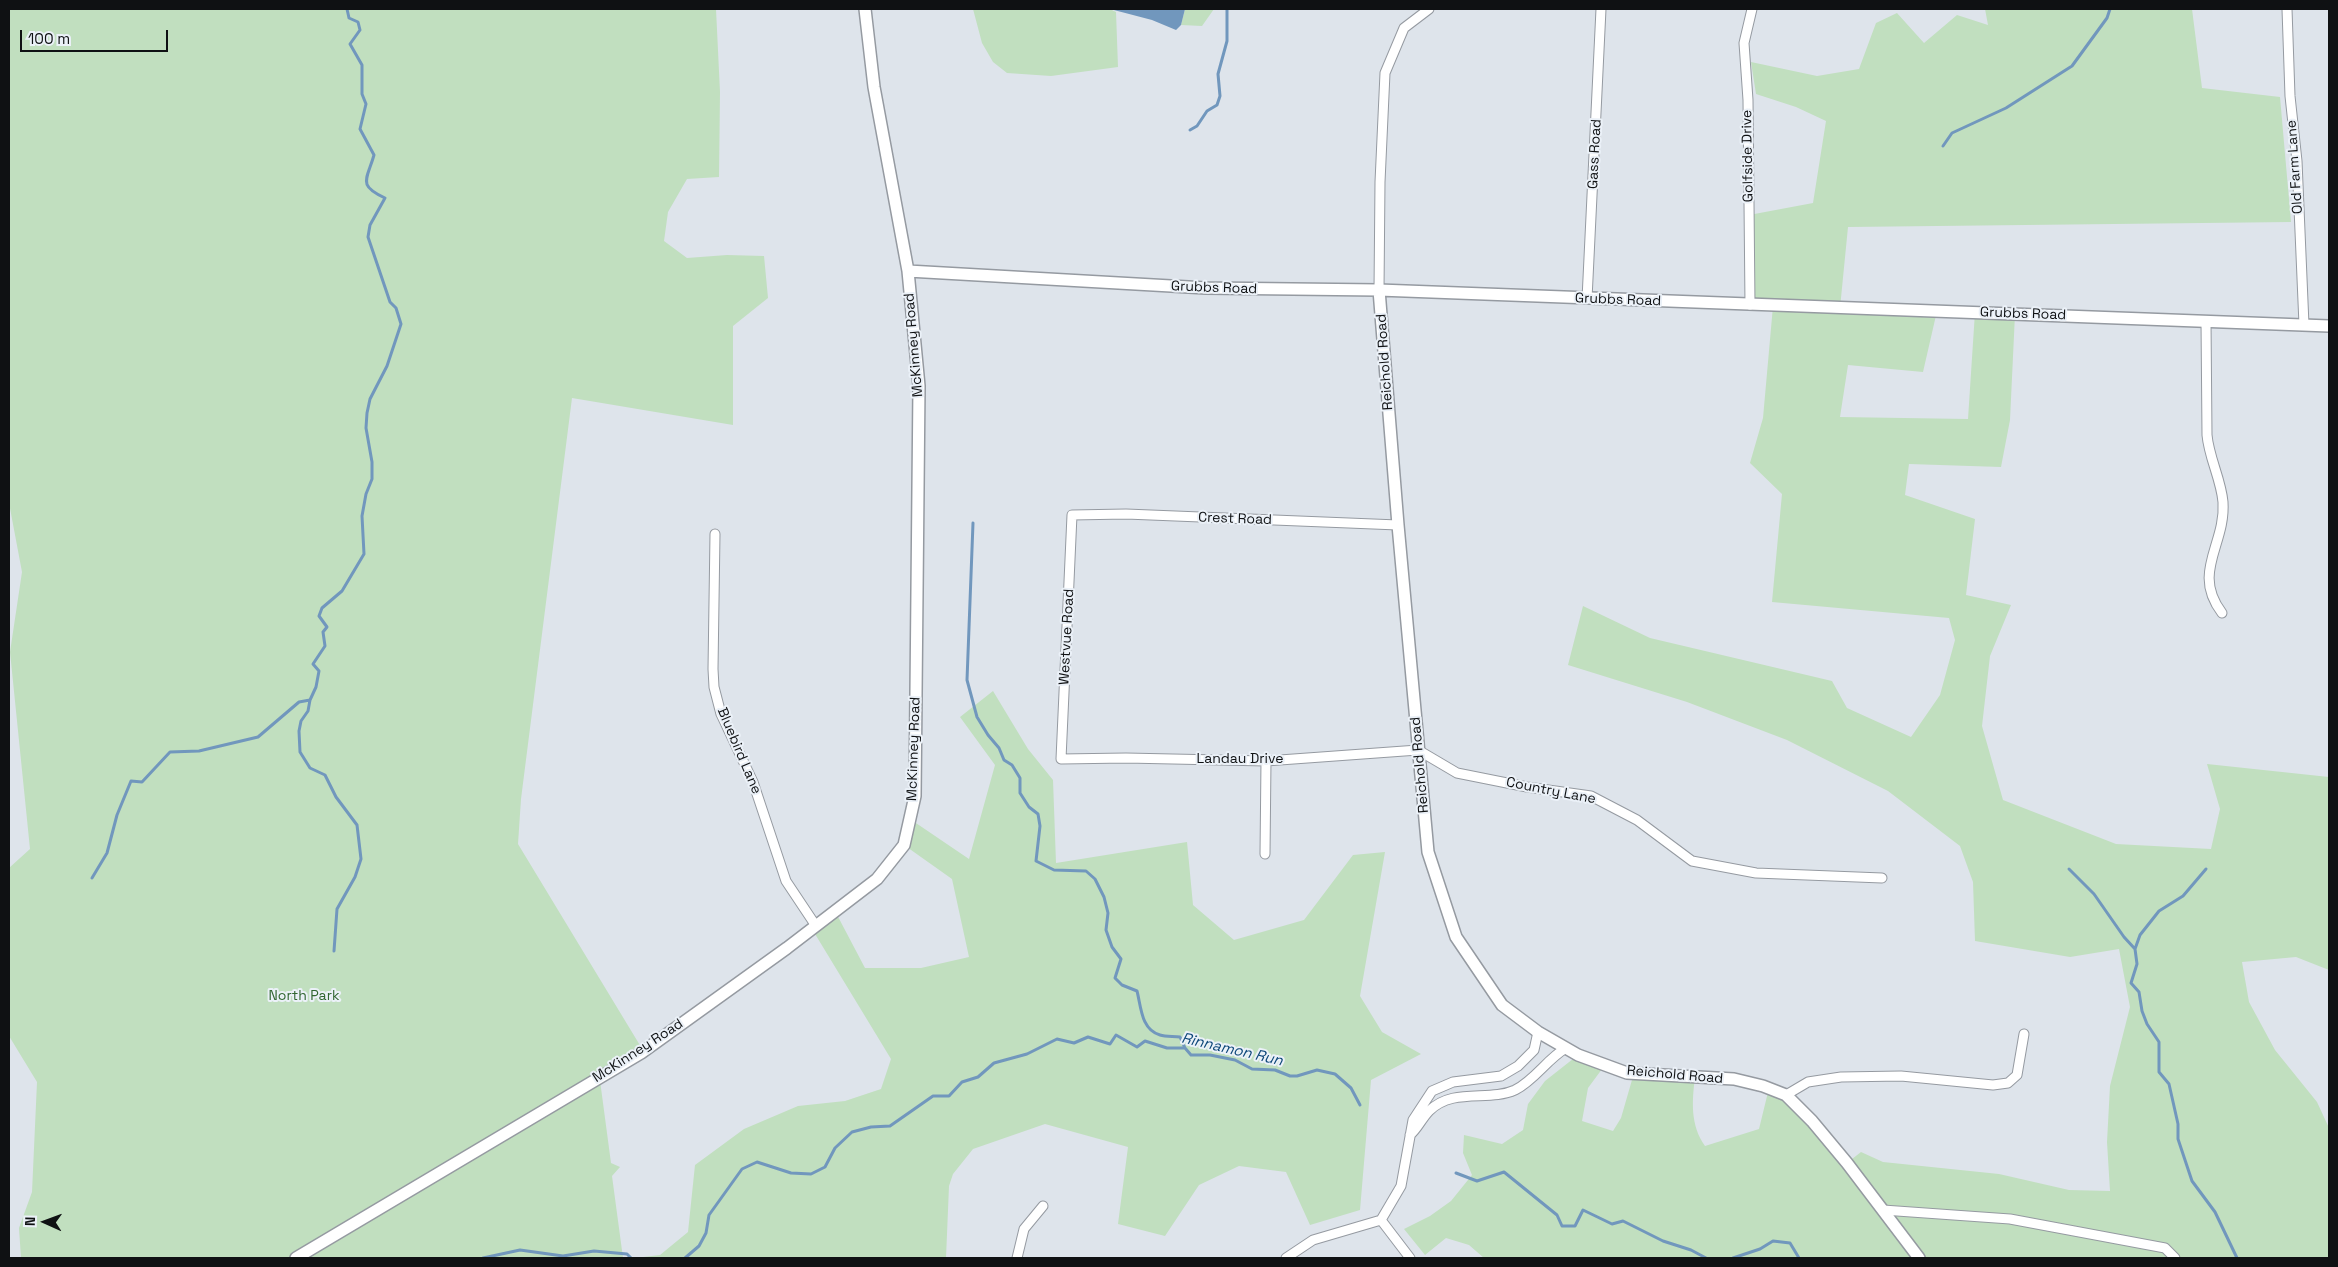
<!DOCTYPE html>
<style>
body{margin:0}
#map{position:relative;width:2338px;height:1267px;overflow:hidden;background:#dee4eb;font-family:"Space Grotesk",sans-serif}
canvas{display:block}
.frame{position:absolute;inset:0;border:10px solid #0f1113;pointer-events:none}
.north{position:absolute;left:20px;top:1197px;width:50px;height:50px;-webkit-text-stroke:4px #ebf1f8;paint-order:stroke;rotate:272deg;font-size:14px;font-weight:700;line-height:20px;text-align:center;color:#0f1113}
.north::after{content:'';display:block;margin:auto;width:18px;height:22px;background:#0f1113;clip-path:polygon(50% 0,100% 100%,50% 72%,0 100%)}
.scale{position:absolute;left:20px;top:30px;width:148px;height:22px;box-sizing:border-box;border:2px solid #0f1113;border-top:0;padding-left:6px;font-size:15px;line-height:18px;white-space:nowrap;color:#0f1113;-webkit-text-stroke:4px #ebf1f8;paint-order:stroke}
</style>
<div id="map">
<canvas width="2338" height="1267"></canvas>
<div class="frame"></div>
<div class="north">N</div>
<div class="scale">100 m</div>
</div>
<script>
const g = document.querySelector('canvas').getContext('2d');
g.lineJoin = 'round';
function fill(path, color) { g.fillStyle = color; g.fill(path, 'evenodd'); }
function strokePath(path, color, width, dash) { g.strokeStyle = color; g.lineWidth = width; g.lineCap = dash ? 'butt' : 'round'; g.setLineDash(dash || []); g.stroke(path); }
function drawText(font, color, halo, rows, align = 'center') {
  g.font = font + ' "Space Grotesk",sans-serif'; g.lineWidth = 4; g.setLineDash([]); g.textBaseline = 'middle'; g.strokeStyle = halo; g.fillStyle = color; for (const [text, x, y, turn = 0] of rows) {
    g.save(); g.translate(x, y); g.rotate((+turn || 0) * Math.PI / 180); g.textAlign = isNaN(turn) ? turn : align; if (halo) g.strokeText(text, 0, 0); g.fillText(text, 0, 0); g.restore();
  }
}
fill(new Path2D(`
 M9 9H716L720 92 719 177 687 179 668 212 664 241 687 258 727 255 764 256 768 298 733 326V425L572 398 521 799 518 844 641 1047 599 1073 611 1163 620 1167 612 1176 623 1258H21L19 1228 32 1192 37 1082 9 1036V868L30 849 10 652 22 572 9 503Z
 M973 9H1110L1116 12 1118 67 1051 76 1007 73 993 62 982 43Z
 M1185 9H1214L1202 26 1181 25Z
 M1985 9H2192L2202 88 2280 97 2291 222 1848 227 1840 308 1937 311 1923 372 1848 365 1840 417 1968 419 1975 312 2015 314 2010 420 2001 467 1909 464 1905 495 1975 519 1966 595 2011 605 1990 656 1982 726 2003 800 2116 844 2211 849 2220 809 2207 764 2329 777V970L2296 957 2242 962 2249 1002 2275 1050 2317 1102 2329 1128V1258H1484L1469 1245 1446 1238 1425 1255 1404 1229 1430 1216 1451 1201 1472 1175 1463 1153 1464 1135 1502 1144 1523 1130 1528 1104 1545 1081 1578 1055 1605 1065 1588 1088 1582 1121 1613 1131 1621 1118 1634 1073 1695 1077C1692 1101 1690 1125 1705 1146L1759 1129 1769 1088 1786 1095 1847 1163 1861 1152 1883 1162 1999 1174 2069 1190 2110 1191 2107 1142 2110 1086 2130 1007 2119 949 2070 957 1975 941 1973 882 1960 846 1888 791 1787 740 1687 702 1568 665 1583 606 1650 638 1832 681 1847 708 1911 737 1940 695 1955 640 1949 618 1772 602 1782 494 1750 463 1763 418 1773 306 1750 305 1749 215 1813 203 1826 121 1796 107 1756 94 1751 62 1817 76 1859 69 1876 23 1897 13 1924 43 1957 15 1988 25Z
 M993 691 1028 749 1053 780 1056 863 1187 842 1193 905 1234 940 1304 920 1353 855 1385 852 1360 996 1382 1032 1421 1054 1371 1080 1360 1210 1310 1225 1286 1172 1239 1166 1199 1185 1165 1236 1118 1224 1128 1147 1045 1124 973 1149 953 1174 949 1186 946 1258H635L660 1255 688 1232 695 1165 744 1129 798 1106 845 1101 881 1089 891 1059 812 929 835 911 865 968H921L969 957 952 879 904 845 910 819 969 859 995 765 960 717Z`), '#c1dfbf');
fill(new Path2D(`
 M1110 9H1185L1181 25 1176 30 1152 20Z`), '#7197bd');
strokePath(new Path2D(`
 M1190 130 1197 126 1207 111 1217 105 1220 96 1218 74 1227 41V9
 M1943 146 1952 133 2006 108 2072 66 2107 18 2110 9
 M973 523 967 680 977 717 988 735 999 748 1004 760 1012 765 1020 778V793L1029 807 1038 814 1040 826 1036 861 1054 870 1086 871 1095 879 1104 897 1108 913 1106 930 1112 947 1121 959 1115 978 1122 985 1137 991C1141 1006 1141 1030 1160 1035 1166 1037 1174 1036 1180 1037L1185 1048
 M2069 869 2094 894 2124 937 2135 949
 M2206 869 2183 896 2159 911 2140 935 2135 949 2137 964 2131 983 2139 992 2142 1011 2147 1024 2159 1042V1072L2169 1084 2178 1124V1139L2192 1181 2215 1212 2237 1258
 M92 878 107 853 117 815 131 781 142 782 170 752 199 751 258 737 299 702 310 700
 M334 951 337 909 355 877 361 859 357 825 336 797 325 775 310 768 300 752 299 731 301 721 308 711 310 700 316 687 319 671 313 664 325 646 323 632 327 627 319 616 322 608 342 591 364 554 362 516 366 494 372 479V462L366 428 367 413 370 399 387 366 401 324 396 308 390 302 368 237 370 225 385 198C357 185 367 180 374 155L360 129 366 104 362 94V65L350 44 360 30 358 22 349 18 347 9
 M1456 1173 1477 1181 1504 1172 1557 1215 1562 1226H1575L1583 1210 1612 1224 1623 1221 1663 1241 1691 1250 1706 1258
 M483 1258 520 1250 563 1256 594 1251 627 1254 631 1258
 M685 1258 699 1246 706 1233 709 1215 742 1169 757 1162 791 1173 811 1174 825 1167 835 1148 852 1132 871 1127 890 1126 933 1096H949L962 1082 978 1077 994 1063 1027 1054 1057 1039 1074 1043 1088 1037 1110 1044 1116 1035 1137 1047 1145 1041 1167 1048H1185L1191 1055H1210L1235 1060 1252 1069 1275 1070 1290 1076H1297L1317 1070 1335 1074 1351 1088 1360 1105
 M1733 1258 1760 1249 1773 1241 1790 1243 1799 1258`), '#7197bd', 3);
const minor = new Path2D(`
 M2287 9 2290 96 2297 161 2304 325
 M1379 290 1380 182 1385 73 1404 28 1429 9
 M1587 299 1601 9
 M1750 305 1748 100 1744 43 1752 9
 M2206 321 2207 435C2209 458 2221 479 2223 502 2226 545 2191 572 2222 613
 M1398 525 1126 514 1072 515 1061 759 1126 758 1266 761 1418 750 1457 773 1527 787 1591 796 1637 820 1692 861 1756 873 1882 878
 M715 534 713 669 714 687 721 714 753 782 786 881 816 926
 M1265 854 1266 761
 M1786 1095 1808 1082 1841 1077 1901 1076 1993 1085 2008 1083 2017 1075 2024 1034
 M1410 1135C1418 1128 1422 1118 1429 1111 1453 1087 1489 1102 1515 1090 1535 1080 1547 1059 1566 1048
 M1883 1210 2010 1219 2165 1248 2175 1258
 M1381 1220 1410 1258
 M1017 1258 1024 1229 1043 1206
 M1286 1258 1313 1240 1381 1220 1401 1186 1413 1120 1432 1091 1453 1082 1501 1076 1518 1066 1534 1050 1538 1032`);
const tertiary = new Path2D(`
 M908 271 1206 288 1379 290 2329 326
 M1379 290 1398 525 1428 852 1456 937 1502 1005 1538 1032 1578 1055 1627 1073 1734 1079 1763 1086 1786 1095 1812 1121 1847 1163 1919 1258
 M296 1258 641 1053 787 948 877 879 904 845 915 796 919 386 908 271 874 87 865 9`);
strokePath(minor, '#959aa1', 11);
strokePath(tertiary, '#959aa1', 14);
strokePath(minor, '#fff', 9);
strokePath(tertiary, '#fff', 11);
drawText('14px', '#0f1113', '#ebf1f8', [
 ["Gass Road",1595,154,-87],
 ["Golfside Drive",1748,156,-91],
 ["Old Farm Lane",2295,167,-94],
 ["Grubbs Road",1214,288,2],
 ["Grubbs Road",1618,300,2],
 ["Grubbs Road",2023,314,2],
 ["McKinney Road",914,345,-95],
 ["Reichold Road",1385,362,-94],
 ["Crest Road",1235,519,2],
 ["Westvue Road",1067,637,-87],
 ["McKinney Road",914,749,-88],
 ["Bluebird Lane",739,751,67],
 ["Landau Drive",1240,759],
 ["Reichold Road",1420,765,-95],
 ["Country Lane",1551,791,11],
 ["McKinney Road",638,1051,-33],
 ["Reichold Road",1675,1075,5]
]);
drawText('14px', '#316630', '#ebf1f8', [
 ["North Park",304,996]
]);
drawText('italic 15px', '#0d4779', '#ebf1f8', [
 ["Rinnamon Run",1232,1050,13]
]);
</script>
